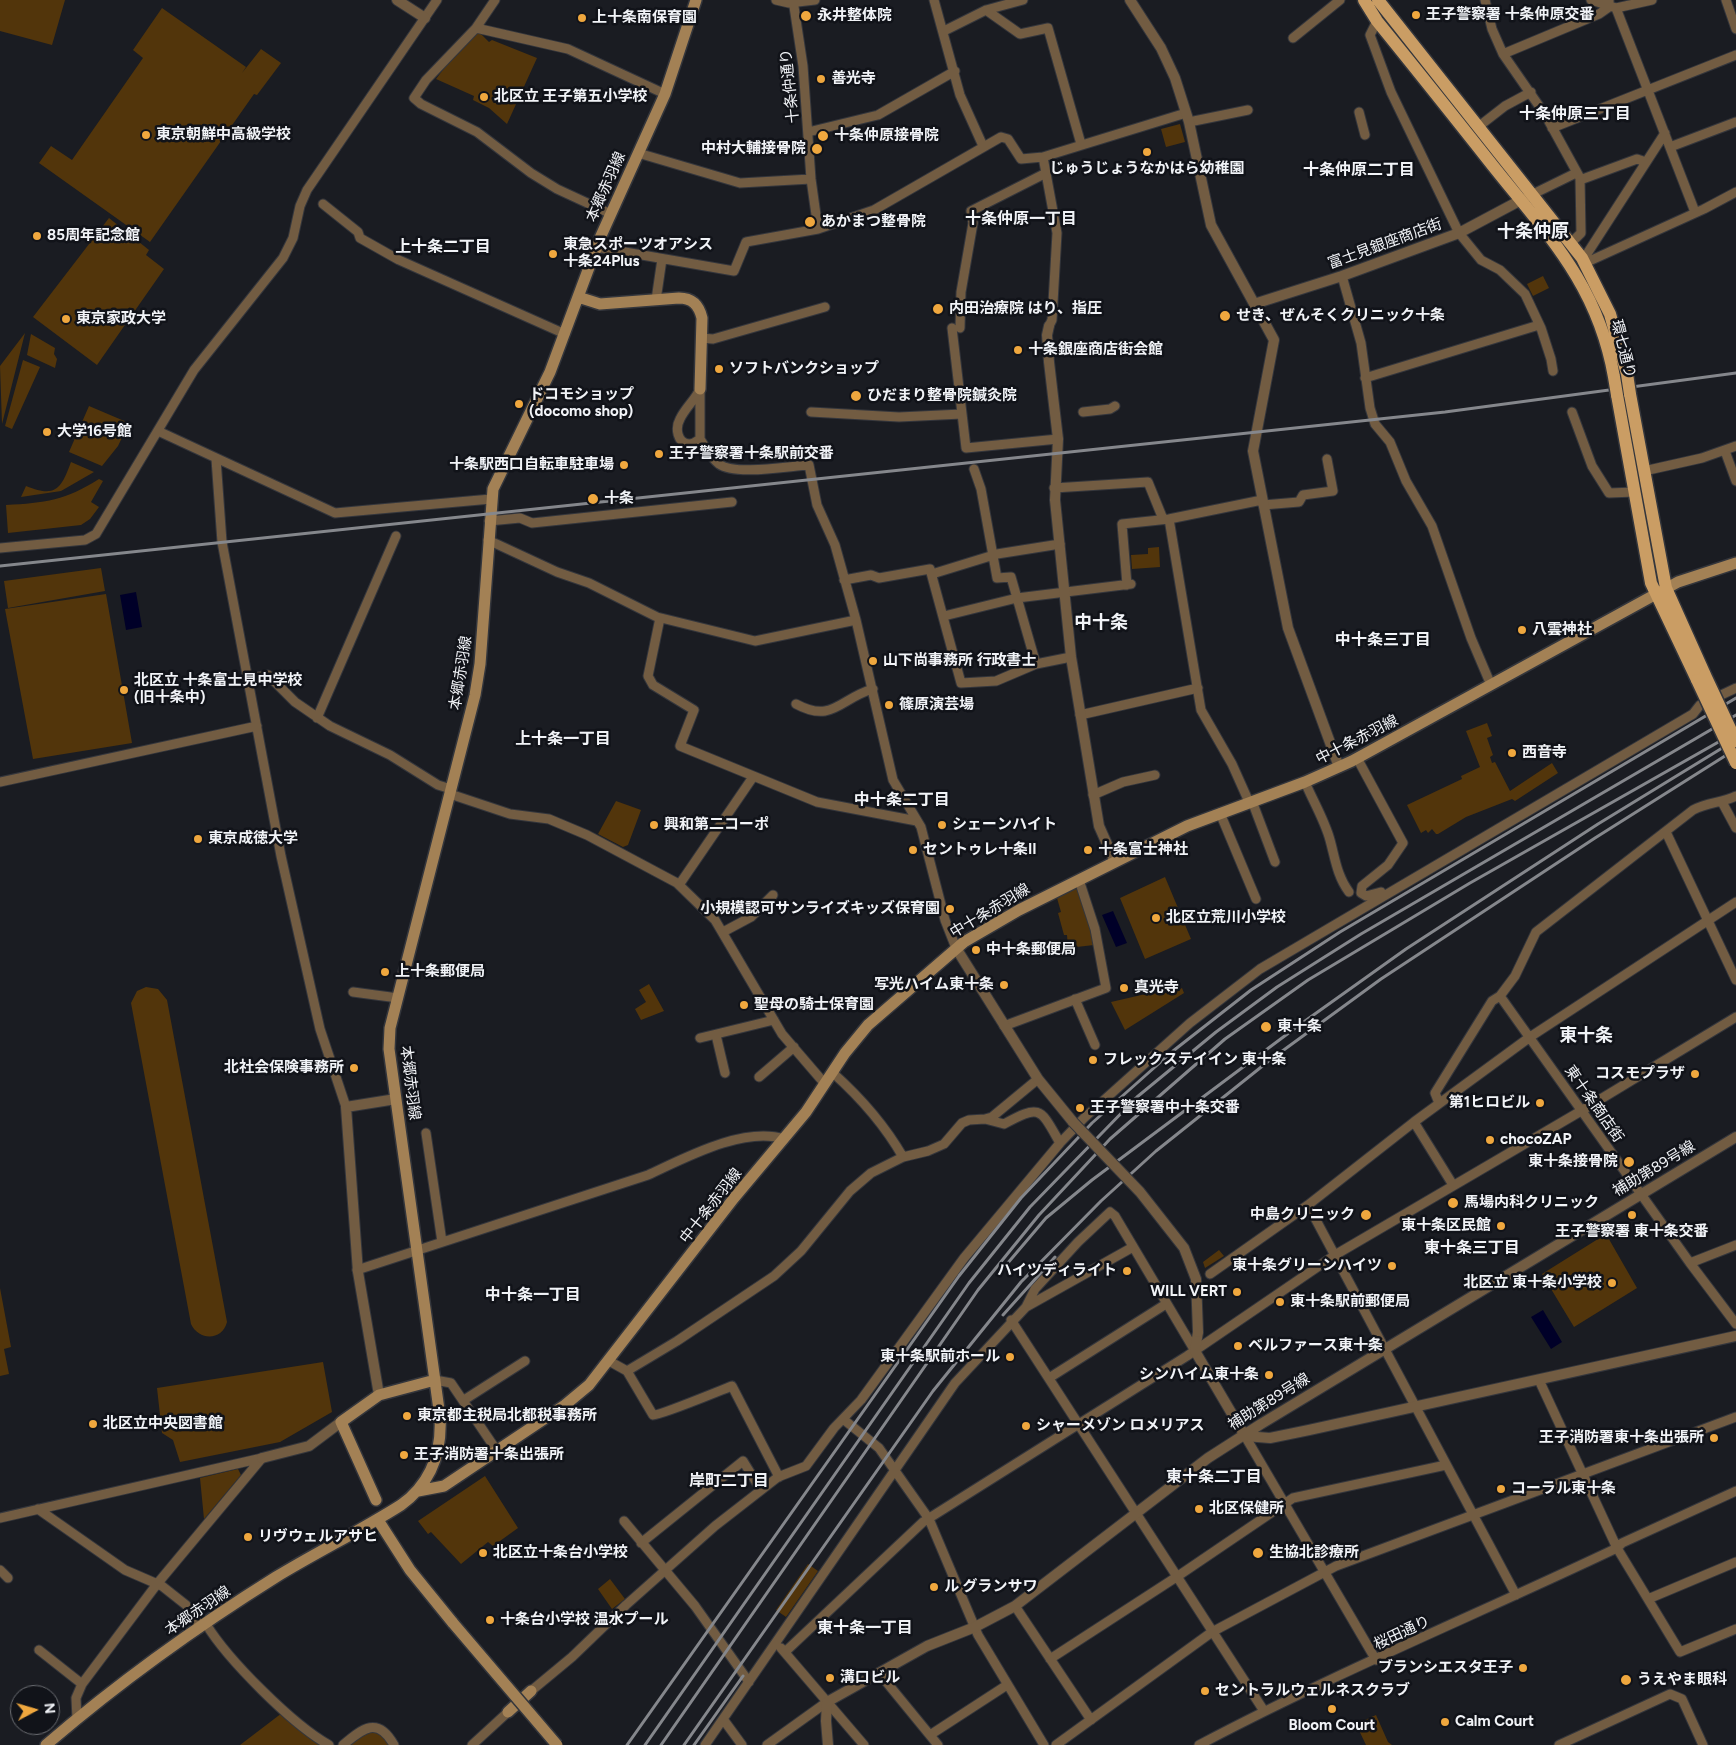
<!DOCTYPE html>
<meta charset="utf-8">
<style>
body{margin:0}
#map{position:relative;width:1736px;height:1745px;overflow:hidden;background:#1a1c22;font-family:Figtree,sans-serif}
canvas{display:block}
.north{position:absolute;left:10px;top:1685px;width:50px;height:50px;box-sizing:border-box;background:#111319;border:1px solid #6b6d72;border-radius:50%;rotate:84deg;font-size:14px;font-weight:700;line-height:20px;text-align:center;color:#f1f3f7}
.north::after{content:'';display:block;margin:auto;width:18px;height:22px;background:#efa73e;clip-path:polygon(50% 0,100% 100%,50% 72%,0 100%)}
</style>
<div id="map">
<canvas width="1736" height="1745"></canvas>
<div class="north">N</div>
</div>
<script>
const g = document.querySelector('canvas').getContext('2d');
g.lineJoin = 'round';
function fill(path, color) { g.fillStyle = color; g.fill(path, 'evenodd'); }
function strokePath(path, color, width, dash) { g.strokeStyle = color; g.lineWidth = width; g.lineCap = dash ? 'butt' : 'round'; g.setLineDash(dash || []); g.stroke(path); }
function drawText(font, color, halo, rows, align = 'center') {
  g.font = font + ' Figtree,"Noto Sans JP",sans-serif'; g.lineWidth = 5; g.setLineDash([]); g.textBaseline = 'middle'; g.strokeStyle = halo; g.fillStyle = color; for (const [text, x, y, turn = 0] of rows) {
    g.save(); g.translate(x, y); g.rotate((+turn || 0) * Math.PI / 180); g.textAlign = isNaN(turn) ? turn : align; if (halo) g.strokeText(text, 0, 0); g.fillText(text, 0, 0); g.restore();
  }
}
fill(new Path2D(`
 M0 0H65L52 45 0 31Z
 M162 8 246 67 242 73 261 49 281 63 257 95 254 94 150 242 39 163 51 146 72 160 143 58 133 50Z
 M479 32 489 42 492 40 537 58 507 124 489 108 473 100 474 96 436 79 445 67Z
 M1180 124 1185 142 1166 147 1161 129Z
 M109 218 149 250 146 255 164 269 97 365 33 317Z
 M1543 276 1549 288 1533 296 1527 284Z
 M25 333 2 424 0 366Z
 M31 334 55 348 54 354 57 359 55 368 27 355Z
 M23 360 40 367 12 429 5 426Z
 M89 406 129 423 118 446 102 466 69 452Z
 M71 462 94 472 61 491 21 497 26 486C56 498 61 489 71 462Z
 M99 479 103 481 91 502 99 507 90 519 81 525 8 533 6 505C45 503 66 500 99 479Z
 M1159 547 1160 567 1132 569 1131 555 1148 554V548Z
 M101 568 105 591 8 608 4 581Z
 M106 594 132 743 33 759 5 609Z
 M1487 723 1492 736 1487 738 1493 755 1490 757 1492 763 1495 762 1510 791 1552 763 1558 773 1515 801 1512 799 1466 817 1438 834H1436L1432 829 1428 833 1426 830 1421 833 1407 805 1462 779 1461 776 1480 767 1466 731Z
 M616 801 641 810 628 845 623 847 598 834Z
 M1165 877 1191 939 1145 959 1120 898Z
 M1076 887 1079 888 1092 926 1094 945 1068 948 1067 935H1064L1058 913 1061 912 1057 898Z
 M649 984 664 1011 641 1020 635 1009 646 1002 639 990Z
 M146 987 158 989 167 1000 227 1322C222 1341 199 1341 191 1324L131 1003 137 991Z
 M1182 988 1184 993 1125 1030 1111 1002 1150 993H1173Z
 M1606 1234 1637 1288 1574 1327 1542 1274Z
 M1219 1250 1224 1256 1205 1268 1203 1262Z
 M0 1288 11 1347 4 1349 9 1374 0 1376Z
 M323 1362 332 1412 280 1442 180 1462 173 1440 162 1433 157 1388Z
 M238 1469 241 1475 204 1519 200 1478Z
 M485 1476 518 1528 493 1546 488 1542 461 1564 431 1532 428 1534 418 1521Z
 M808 1564 818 1571 786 1617 776 1610Z
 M610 1579 625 1599 612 1609 598 1589Z
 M282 1713 321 1745H240Z
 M1376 1715 1388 1742 1392 1745H1366L1356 1724Z
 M371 1732 384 1734 390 1745H348L360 1734Z`), '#52350b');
fill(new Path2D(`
 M136 592 142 627 126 630 120 595Z
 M1113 911 1127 943 1116 947 1102 915Z
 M1543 1310 1562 1342 1551 1349 1531 1317Z`), '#000028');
const minor = new Path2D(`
 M495 0 476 28 426 80 414 98 421 104 477 132 531 173 557 189 611 214
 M776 0 789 3 815 0
 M793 0 803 66 811 179 818 229
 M934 0 960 95 983 146
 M1485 0 1492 29 1503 54 1546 116 1580 178 1581 233 1571 243
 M1591 0 1616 8 1652 0
 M1726 0 1736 29
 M1616 8 1695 212
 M986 10 1020 34 1048 28 1081 144
 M1377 21 1370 35 1391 92 1459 233 1481 260 1500 270 1525 294 1541 328 1551 359 1553 371
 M476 28 568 49 665 94
 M944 31 986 10 1023 0
 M1293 38 1340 0
 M1503 54 1599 14 1609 7V0
 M1359 112 1365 135
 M1189 122 1248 110
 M1478 127 1505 106 1531 92
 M1552 128 1736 55
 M808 132 878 115 955 71
 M1670 147 1736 122
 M638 153 740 183 811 179
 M1043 157 1057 233 1052 320 1049 326
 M1580 180 1637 159 1646 162
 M1527 197 1576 173
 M323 204 358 232 360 238 399 260 565 334
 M596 247 734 271 746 242 818 229 874 210 1001 137 1008 139 1021 159 1043 157 1186 113
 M1583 260 1665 133
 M1585 263 1704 209 1736 192
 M1342 276 1361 343 1370 408 1375 424 1390 442 1406 481 1432 526 1471 638 1491 685
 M656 300 662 259
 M952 328 966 448 1058 439
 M960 328 961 292 973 223 971 211 1046 173
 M701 338 713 339 825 307
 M1365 378 1539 325
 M700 389V439C696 442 694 444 689 444 677 443 675 428 680 419 685 408 695 400 700 389Z
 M811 412 899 417 962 414
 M1083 412 1110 409 1115 406
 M1572 412 1592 466 1609 493 1635 492
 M158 431 335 513 491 499
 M700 439C705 447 712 459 719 464 735 476 789 466 809 465L817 505 835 545 856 620 893 780 921 827 945 920 956 948
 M1725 451 1736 481
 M216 459 222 542 281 856 320 1029 346 1107
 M974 469 981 489 997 578 1011 577 1036 664
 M1644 471 1702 458 1736 446
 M1054 488 1148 482 1163 519
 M1263 505 1299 502 1303 495 1333 491 1327 459
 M1169 519 1201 710 1232 764 1249 802
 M489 521 520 518 532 523 732 502
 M488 540 557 572 589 583 657 617 755 641 856 620
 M0 548 85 540 96 534 194 370 283 258 293 238 300 206 307 190 437 0
 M932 574 997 554 1060 544
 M844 580 871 575 879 578 930 569 961 683 996 681 1036 664 1071 657
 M1127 585 1122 524 1169 519 1262 500
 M944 616 1017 598 1131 584
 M660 618 648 676 653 685 694 710 680 746 817 802 917 821
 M248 679 268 675 295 702 330 726 390 755 438 785 451 789
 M796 704C833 724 840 698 873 689
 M1080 715 1198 688
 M317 718 396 536
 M1357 758 1403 843 1388 865 1362 886 1361 893 1366 896 1381 892
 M0 782 257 726
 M1305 782C1313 801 1325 821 1330 840 1335 858 1337 876 1349 892
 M450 794 510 814 549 819 587 835 677 883 715 920 782 1034 825 1084
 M1093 795 1123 782 1155 775
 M1252 801 1275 862
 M1722 802 1736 828
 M1220 813 1256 899
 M1666 832 1736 980
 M679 885 753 777
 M723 932 751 917 773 895
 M353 992 398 998
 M1500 996 1690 1263 1736 1324
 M1075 999 1095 1045
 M1004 1026 1106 988 1095 929 1079 880
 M716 1035 725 1073
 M700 1038 774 1020
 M833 1073C861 1098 884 1124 903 1157
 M759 1077 794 1047
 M1439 1103 1435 1093 1492 1001 1500 996 1515 976 1536 932 1693 810C1708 802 1722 803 1736 796
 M985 1119 992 1117 1038 1079
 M1414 1122 1453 1185
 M426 1133 442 1242
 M1308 1205 1516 1595
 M1690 1263 1736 1245
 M357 1270 648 1175C685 1158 744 1126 784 1139
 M1210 1274 1308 1205 1414 1122 1530 1037 1736 902
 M1026 1307 1133 1247
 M1011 1320 1264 1711
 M609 1361 627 1371 653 1415C659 1416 721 1390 732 1386L779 1477
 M627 1371 677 1341 774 1276 801 1251 850 1191 871 1173 903 1157 928 1151 944 1144 962 1123 969 1120 985 1119 1004 1124C1041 1104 1040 1108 1060 1143
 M1049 1378 1166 1304
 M435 1380 451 1383 497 1451
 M1539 1380 1617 1548 1680 1652 1736 1629
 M464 1400 525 1361
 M843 1419 879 1448 929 1519 978 1635 1044 1745
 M1245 1436 1376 1660
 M38 1509 125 1570 162 1586 186 1605 201 1627
 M0 1518 262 1458
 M624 1521 695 1606 749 1682
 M641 1543 743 1461 761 1490
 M0 1570 8 1578
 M1648 1599 1736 1562
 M1015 1606 1091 1720
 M206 1624C228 1660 293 1725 329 1745
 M781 1648 864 1745
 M39 1650 82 1684
 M785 1652 923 1522 1187 1356 1335 1255 1581 1111 1736 1017
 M1050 1659 1178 1576 1293 1498 1446 1465
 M879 1673 938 1745
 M531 1691 572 1657 626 1605 715 1526 778 1477 806 1466 834 1428 861 1400 964 1258 1060 1143 1084 1118 1190 1023 1260 969 1693 714 1700 705 1736 688
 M77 1719 76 1698 82 1684 157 1584 262 1458
 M723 1719 742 1745
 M930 1735 1007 1685
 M343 1745C363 1728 378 1716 394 1745
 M472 1745 508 1712
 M705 1745 955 1383 1026 1307 1035 1289 1078 1242 1110 1212 1115 1216 1195 1351
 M767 1745 827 1702
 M1056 1745 1212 1632 1336 1566 1736 1417
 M1199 1745C1335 1673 1478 1614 1617 1548L1622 1543 1736 1491
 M1559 1745 1670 1694 1682 1699 1703 1745`);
const tertiary = new Path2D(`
 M397 0 425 18
 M1130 0 1161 48 1175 78 1189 122 1211 225 1274 340 1253 451 1288 628 1339 767
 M1254 304 1342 276 1459 233 1521 200
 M1049 326 1047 335 1049 362 1058 439 1055 500 1071 657 1099 826 1115 862
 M956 948 1038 1079 1073 1122
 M1198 1332 1195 1351 1245 1436
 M379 1395 358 1272 346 1107 396 1099
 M1245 1436 1270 1438 1309 1430 1736 1336
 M262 1458 309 1446 341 1422
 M828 1745 826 1721 827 1702 927 1646 975 1627 1015 1606 1208 1458 1261 1424 1736 1137`);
const secondary = new Path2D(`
 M578 297 600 304 679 298C692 298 699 305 702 318L700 389
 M418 1491 444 1486 565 1405 589 1385 734 1198 806 1112 845 1053 868 1025 964 942 1019 910 1187 826 1305 782 1352 761 1678 582 1736 563
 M376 1500 341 1422 379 1395 435 1380
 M378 1520 410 1570 453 1623
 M508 1712 531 1691
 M46 1745C118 1683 196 1627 276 1577 317 1552 360 1531 401 1505 430 1484 442 1453 440 1417L389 1049 390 1028 475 695 480 664 493 489 550 372 600 238 665 94 696 0`);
const primary = new Path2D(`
 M1364 0 1377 21C1416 69 1455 118 1493 166 1548 235 1598 285 1614 377
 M1378 0 1582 258 1610 314 1627 374
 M1630 394 1666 588 1705 675
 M1617 395 1651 583 1697 680`);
strokePath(minor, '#34363c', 11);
strokePath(tertiary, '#34363c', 12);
strokePath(secondary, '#34363c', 14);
strokePath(primary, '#34363c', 15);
strokePath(minor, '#725c42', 9);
strokePath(tertiary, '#725c42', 10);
strokePath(secondary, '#a38155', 11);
strokePath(primary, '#ca9d64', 12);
strokePath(new Path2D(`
 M0 566 1445 412 1736 373
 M1001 1271 1046 1218 1092 1180 1298 1026 1406 949 1598 824 1732 742
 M1003 1315 1055 1257
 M627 1745 959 1276 1021 1198 1092 1123 1173 1051 1251 990 1340 932 1736 698
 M645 1745 969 1283 1030 1207 1137 1097 1216 1032 1277 987 1361 934 1736 715
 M661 1745 978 1290 1039 1215 1110 1139 1225 1039 1308 980 1470 883 1736 732
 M684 1745 933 1391 1021 1282 1101 1201 1156 1151 1270 1060 1381 979 1595 838 1736 749
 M694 1745 743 1676`), '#85878c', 3);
const tertiaryBridge = new Path2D(`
 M1073 1122 1140 1192 1184 1248 1196 1279 1198 1332`);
const secondaryBridge = new Path2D(`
 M453 1623 557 1745`);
const primaryBridge = new Path2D(`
 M1627 374 1630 394
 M1614 377 1617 395
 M1705 675 1736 741
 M1697 680 1736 763`);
strokePath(tertiaryBridge, '#34363c', 12, []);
strokePath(secondaryBridge, '#34363c', 14, []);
strokePath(primaryBridge, '#34363c', 15, []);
strokePath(tertiaryBridge, '#725c42', 10);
strokePath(secondaryBridge, '#a38155', 11);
strokePath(primaryBridge, '#ca9d64', 12);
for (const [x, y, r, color] of [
 [1416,15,5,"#efa73e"],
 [806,16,6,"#efa73e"],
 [582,18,5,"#efa73e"],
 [821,79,5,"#efa73e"],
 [484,97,5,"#efa73e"],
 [146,135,5,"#efa73e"],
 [823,136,6,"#efa73e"],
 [817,149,6,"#efa73e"],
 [1147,152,5,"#efa73e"],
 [810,222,6,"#efa73e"],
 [37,236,5,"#efa73e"],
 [553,254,5,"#efa73e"],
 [938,309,6,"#efa73e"],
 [1225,316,6,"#efa73e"],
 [66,319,5,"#efa73e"],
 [1018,350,5,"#efa73e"],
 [719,369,5,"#efa73e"],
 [856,396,6,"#efa73e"],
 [519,404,5,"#efa73e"],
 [47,432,5,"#efa73e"],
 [659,454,5,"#efa73e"],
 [624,465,5,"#efa73e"],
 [593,499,6,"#efa73e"],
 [1522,630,5,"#efa73e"],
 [873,661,5,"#efa73e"],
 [124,690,5,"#efa73e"],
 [889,705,5,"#efa73e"],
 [1512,753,5,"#efa73e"],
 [654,825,5,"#efa73e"],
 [942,825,5,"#efa73e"],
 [198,839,5,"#efa73e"],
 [913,850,5,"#efa73e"],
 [1088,850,5,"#efa73e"],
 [950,909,5,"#efa73e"],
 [1156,918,5,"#efa73e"],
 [976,950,5,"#efa73e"],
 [385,972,5,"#efa73e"],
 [1004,985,5,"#efa73e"],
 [1124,988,5,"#efa73e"],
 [744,1005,5,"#efa73e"],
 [1266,1027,6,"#efa73e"],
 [1093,1060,5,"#efa73e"],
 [354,1068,5,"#efa73e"],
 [1695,1074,5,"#efa73e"],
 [1540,1103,5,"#efa73e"],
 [1080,1108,5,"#efa73e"],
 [1490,1140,5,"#efa73e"],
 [1629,1162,6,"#efa73e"],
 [1453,1203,6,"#efa73e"],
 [1366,1215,6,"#efa73e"],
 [1632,1215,5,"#efa73e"],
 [1501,1226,5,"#efa73e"],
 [1392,1266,5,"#efa73e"],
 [1127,1271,5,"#efa73e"],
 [1612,1283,5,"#efa73e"],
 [1237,1292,5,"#efa73e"],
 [1280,1302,5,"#efa73e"],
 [1238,1346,5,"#efa73e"],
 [1010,1357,5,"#efa73e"],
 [1269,1375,5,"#efa73e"],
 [407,1416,5,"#efa73e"],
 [93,1424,5,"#efa73e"],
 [1026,1426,5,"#efa73e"],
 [1714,1438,5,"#efa73e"],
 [404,1455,5,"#efa73e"],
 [1501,1489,5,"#efa73e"],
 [1199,1509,5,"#efa73e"],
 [248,1537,5,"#efa73e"],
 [483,1553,5,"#efa73e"],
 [1258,1553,6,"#efa73e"],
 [934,1587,5,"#efa73e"],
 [490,1620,5,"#efa73e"],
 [1523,1668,5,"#efa73e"],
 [830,1678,5,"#efa73e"],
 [1626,1680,6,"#efa73e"],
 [1205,1691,5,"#efa73e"],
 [1332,1709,5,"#efa73e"],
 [1445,1722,5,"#efa73e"]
]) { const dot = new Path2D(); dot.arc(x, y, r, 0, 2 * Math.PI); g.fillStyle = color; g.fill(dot); strokePath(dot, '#111319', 2); }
drawText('bold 15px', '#f1f3f7', '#111319', [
 ["王子警察署 十条仲原交番",1426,15],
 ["永井整体院",817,16],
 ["上十条南保育園",592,18],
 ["善光寺",831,79],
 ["北区立 王子第五小学校",494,97],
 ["東京朝鮮中高級学校",156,135],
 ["十条仲原接骨院",834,136],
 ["中村大輔接骨院",806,149,"right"],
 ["じゅうじょうなかはら幼稚園",1147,169,"center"],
 ["あかまつ整骨院",821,222],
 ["85周年記念館",47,236],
 ["東急スポーツオアシス",563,245],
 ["十条24Plus",563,262],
 ["内田治療院 はり、指圧",949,309],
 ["せき、ぜんそくクリニック十条",1236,316],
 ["東京家政大学",76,319],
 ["十条銀座商店街会館",1028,350],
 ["ソフトバンクショップ",729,369],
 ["ドコモショップ",529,395],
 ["(docomo shop)",529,412],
 ["ひだまり整骨院鍼灸院",867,396],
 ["大学16号館",57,432],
 ["王子警察署十条駅前交番",669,454],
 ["十条駅西口自転車駐車場",614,465,"right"],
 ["十条",604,499],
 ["八雲神社",1532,630],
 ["山下尚事務所 行政書士",883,661],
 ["北区立 十条富士見中学校",134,681],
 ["(旧十条中)",134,698],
 ["篠原演芸場",899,705],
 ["西音寺",1522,753],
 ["興和第二コーポ",664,825],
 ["シェーンハイト",952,825],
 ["東京成徳大学",208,839],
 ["セントゥレ十条II",923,850],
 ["十条富士神社",1098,850],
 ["小規模認可サンライズキッズ保育園",940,909,"right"],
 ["北区立荒川小学校",1166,918],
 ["中十条郵便局",986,950],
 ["上十条郵便局",395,972],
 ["写光ハイム東十条",994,985,"right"],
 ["真光寺",1134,988],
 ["聖母の騎士保育園",754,1005],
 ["東十条",1277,1027],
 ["フレックステイイン 東十条",1103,1060],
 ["北社会保険事務所",344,1068,"right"],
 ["コスモプラザ",1685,1074,"right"],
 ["第1ヒロビル",1530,1103,"right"],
 ["王子警察署中十条交番",1090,1108],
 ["chocoZAP",1500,1140],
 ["東十条接骨院",1618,1162,"right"],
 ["馬場内科クリニック",1464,1203],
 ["中島クリニック",1355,1215,"right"],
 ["東十条区民館",1491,1226,"right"],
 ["王子警察署 東十条交番",1632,1232,"center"],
 ["東十条グリーンハイツ",1382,1266,"right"],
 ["ハイツディライト",1117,1271,"right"],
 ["北区立 東十条小学校",1602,1283,"right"],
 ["WILL VERT",1227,1292,"right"],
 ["東十条駅前郵便局",1290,1302],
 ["ベルファース東十条",1248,1346],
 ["東十条駅前ホール",1000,1357,"right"],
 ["シンハイム東十条",1259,1375,"right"],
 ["東京都主税局北都税事務所",417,1416],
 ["北区立中央図書館",103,1424],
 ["シャーメゾン ロメリアス",1036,1426],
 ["王子消防署東十条出張所",1704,1438,"right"],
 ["王子消防署十条出張所",414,1455],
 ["コーラル東十条",1511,1489],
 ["北区保健所",1209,1509],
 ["リヴウェルアサヒ",258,1537],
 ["北区立十条台小学校",493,1553],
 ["生協北診療所",1269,1553],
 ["ル グランサワ",944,1587],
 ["十条台小学校 温水プール",500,1620],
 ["ブランシエスタ王子",1513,1668,"right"],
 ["溝口ビル",840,1678],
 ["うえやま眼科",1637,1680],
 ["セントラルウェルネスクラブ",1215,1691],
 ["Calm Court",1455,1722],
 ["Bloom Court",1332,1726,"center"]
], 'left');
drawText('15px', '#f1f3f7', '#111319', [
 ["十条仲通り",790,86,-96],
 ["本郷赤羽線",606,187,-66],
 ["富士見銀座商店街",1385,244,-20],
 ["環七通り",1623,349,76],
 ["本郷赤羽線",461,673,-81],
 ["中十条赤羽線",1357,740,-27],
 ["中十条赤羽線",990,911,-31],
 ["本郷赤羽線",410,1083,83],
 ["東十条商店街",1594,1104,55],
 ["補助第89号線",1654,1169,-31],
 ["中十条赤羽線",711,1206,-52],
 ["補助第89号線",1269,1402,-32],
 ["本郷赤羽線",198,1611,-34],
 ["桜田通り",1402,1633,-25]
]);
drawText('bold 16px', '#f1f3f7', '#111319', [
 ["十条仲原三丁目",1575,114],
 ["十条仲原二丁目",1359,170],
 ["十条仲原一丁目",1021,219],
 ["上十条二丁目",443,247],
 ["中十条三丁目",1383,640],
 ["上十条一丁目",563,739],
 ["中十条二丁目",902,800],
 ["東十条三丁目",1472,1248],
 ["中十条一丁目",533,1295],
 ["東十条二丁目",1214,1477],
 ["岸町二丁目",729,1481],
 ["東十条一丁目",865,1628]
]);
drawText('bold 18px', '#f1f3f7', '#111319', [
 ["十条仲原",1533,232],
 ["中十条",1101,623],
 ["東十条",1586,1036]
]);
</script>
